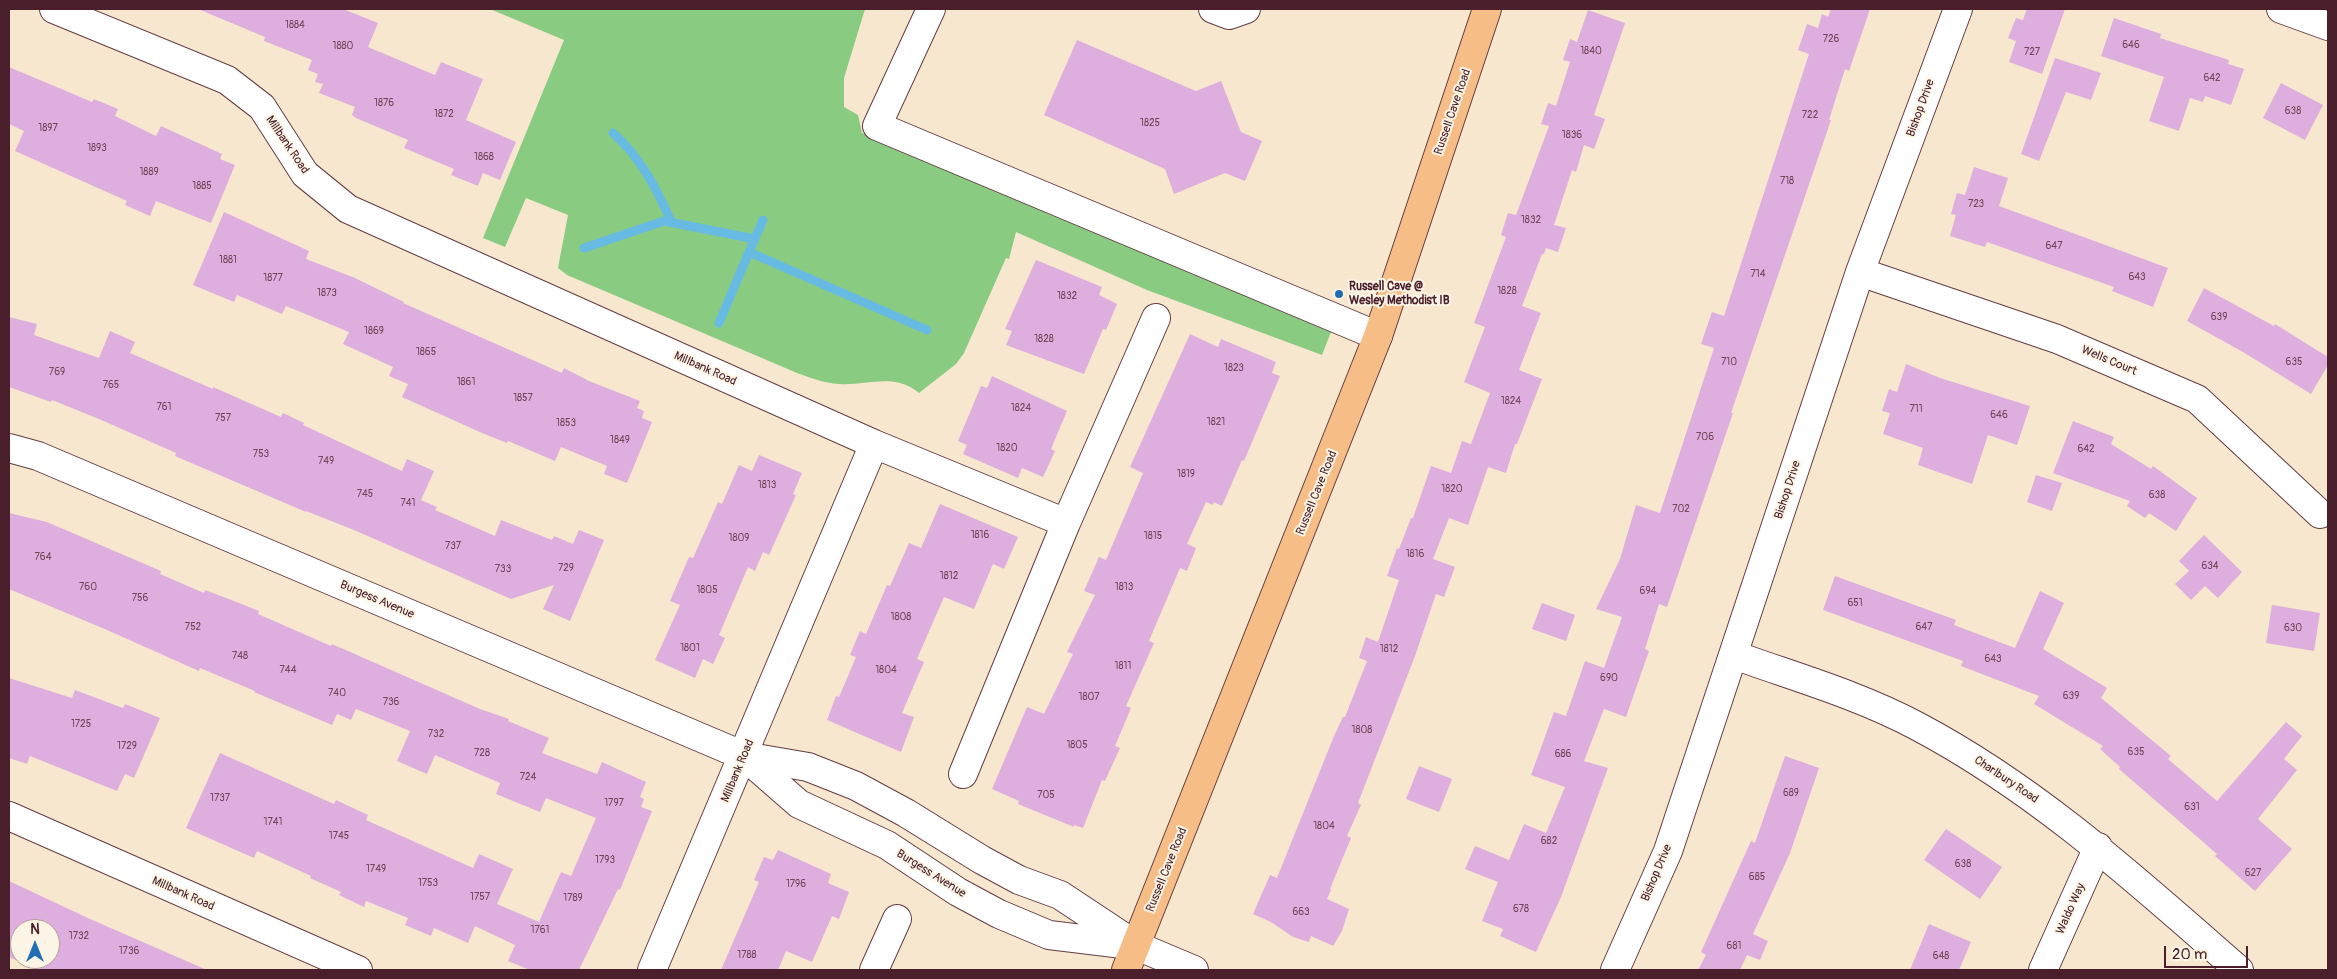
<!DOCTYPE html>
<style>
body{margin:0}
#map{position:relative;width:2337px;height:979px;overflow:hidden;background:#f6e7ce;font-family:Pangolin,sans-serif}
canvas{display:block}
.frame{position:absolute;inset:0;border:10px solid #4a1f2b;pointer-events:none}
.north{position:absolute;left:10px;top:919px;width:50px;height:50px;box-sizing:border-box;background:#fcf5e5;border:1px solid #b59f9b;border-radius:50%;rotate:0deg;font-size:14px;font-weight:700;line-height:20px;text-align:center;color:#4a1f2b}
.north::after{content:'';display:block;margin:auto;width:18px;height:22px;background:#1f6fb2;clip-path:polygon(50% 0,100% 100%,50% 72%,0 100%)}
.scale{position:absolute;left:2164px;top:946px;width:84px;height:22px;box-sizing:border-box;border:2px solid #4a1f2b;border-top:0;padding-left:6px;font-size:15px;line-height:18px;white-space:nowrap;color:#4a1f2b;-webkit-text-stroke:4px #fcf5e5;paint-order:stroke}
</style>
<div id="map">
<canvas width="2337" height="979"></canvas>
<div class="frame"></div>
<div class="north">N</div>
<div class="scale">20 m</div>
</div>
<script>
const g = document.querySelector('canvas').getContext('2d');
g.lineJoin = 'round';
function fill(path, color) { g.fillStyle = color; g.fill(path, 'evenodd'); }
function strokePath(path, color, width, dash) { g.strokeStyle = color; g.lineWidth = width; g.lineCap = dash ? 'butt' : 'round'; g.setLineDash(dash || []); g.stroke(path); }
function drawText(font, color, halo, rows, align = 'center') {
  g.font = font + ' Pangolin,sans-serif'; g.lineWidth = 4; g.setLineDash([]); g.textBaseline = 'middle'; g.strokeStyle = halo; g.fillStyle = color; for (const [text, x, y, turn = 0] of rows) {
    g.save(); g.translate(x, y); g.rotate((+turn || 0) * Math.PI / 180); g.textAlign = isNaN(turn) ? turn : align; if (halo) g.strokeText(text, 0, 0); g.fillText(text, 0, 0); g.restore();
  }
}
fill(new Path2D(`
 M490 9H865L844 78V107L858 115 862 133 1331 332 1322 355 1147 290 1016 232 1009 259 1006 258 964 353 956 364 919 393C895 372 866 386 839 384 824 383 811 378 797 373L567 275 558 268 568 215 526 198 505 247 483 238 564 40Z`), '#8acb82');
strokePath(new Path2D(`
 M613 133C641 158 656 188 671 221
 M763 220 749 252 927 330
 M584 248 664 221 755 239
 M719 323 749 252`), '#67bbe3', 9);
fill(new Path2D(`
 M198 9H343L378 23 368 47 435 75 441 62 483 79 466 120 516 142 500 180 483 173 478 186 451 175 454 169 404 148 408 140 356 118 352 115 355 107 319 93 323 84 315 82 318 74 308 70 312 60 264 41 265 37Z
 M1831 9H1870L1849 71 1845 69 1829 120H1831L1731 413H1733L1667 607 1659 604 1645 649 1649 651 1626 717 1604 709 1584 761 1608 768 1561 897 1536 952 1500 936 1503 929 1482 921 1498 882 1465 869 1475 846 1509 860 1524 824 1546 833 1565 787 1531 775 1554 712 1566 716 1585 661 1604 668 1622 617 1596 609 1620 559 1636 505 1660 513 1714 348 1701 344 1712 312 1724 316 1809 54 1798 50 1807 24 1818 28 1822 14 1828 17Z
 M2027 9H2065L2042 74 2009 62 2016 41 2008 38 2016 18 2023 20Z
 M1588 10 1625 23 1594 115 1605 119 1594 149 1584 145 1576 172 1572 170 1554 225 1566 228 1558 252 1546 248 1544 254H1542L1522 306 1541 313 1519 370 1542 379 1517 444H1515L1506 473 1488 467 1468 525 1449 518 1433 559 1455 567 1444 597 1436 594 1415 656 1358 803 1361 805 1347 836 1351 838 1330 889 1331 890 1327 899 1349 909 1342 931 1333 946 1311 936 1309 942 1293 937 1271 922 1253 914 1270 875 1277 878 1334 736 1343 717H1345L1367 661 1359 658 1366 637 1378 642 1399 580 1387 576 1397 548 1399 549 1411 518H1413L1431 466 1451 473 1462 441 1471 444 1490 393 1464 382 1485 327 1474 323 1506 237 1501 235 1508 213 1516 215 1549 126 1541 124 1548 103 1556 106 1570 62 1563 60 1570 39 1577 42Z
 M2114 18 2161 34 2160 38 2229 60 2228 64 2244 69 2231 105 2205 96 2203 102 2190 98 2179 131 2149 121 2164 77 2101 56Z
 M1077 40 1196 91 1221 81 1241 132 1262 141 1245 181 1225 173 1174 194 1165 169 1044 115Z
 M2055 58 2101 73 2091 100 2066 92 2039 161 2021 154Z
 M9 67 92 102 94 99 118 109 115 116 156 136 161 126 222 154 220 159 235 165 211 223 156 201 150 216 125 205 127 201 15 151 24 131 9 124Z
 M2281 83 2323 105 2305 140 2263 118Z
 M1974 167 2008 178 1999 206 2168 268 2153 307 2112 291 2114 287 1987 242 1985 247 1950 236 1956 215 1951 214 1957 193 1965 195Z
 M224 212 309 251 306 259 355 278 404 302 403 303 562 373 564 368 589 381 640 401 637 408 644 411 642 418 652 422 627 483 604 474 607 466 561 447 555 461 508 441 507 443 482 433 402 397 408 384 389 376 393 367 343 344 349 332 286 306 282 314 237 295 234 302 193 285Z
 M1036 260 1102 287 1099 295 1117 304 1106 330 1103 329 1084 374 1006 345 1012 331 1005 329Z
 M2204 288 2274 326 2275 324 2328 357V365L2311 394 2243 352 2187 321Z
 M9 317 37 324 34 335 99 358 110 331 135 342 130 353 213 389V387L281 417 283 413 304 423 303 425 402 471 407 459 434 471 421 500 437 507 435 510 495 536 501 520 552 540 554 536 573 544 579 530 604 540 570 621 543 609 554 585 511 599 354 530 306 511V512L175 456 176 453 99 419 52 400 51 402 9 387Z
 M1190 334 1218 347 1221 339 1276 362 1272 373 1280 376 1244 461 1242 460 1222 506 1214 502 1213 505 1206 502 1187 544 1196 548 1187 571 1180 568 1149 641 1154 643 1126 706 1131 708 1115 746 1120 748 1105 781 1102 780 1083 828 1074 825V827L1018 804 1019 801 992 789 1027 707 1044 714 1073 654 1067 652 1095 595 1084 591 1099 557 1106 560 1143 473 1130 467Z
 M1906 364 1940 378 2030 406 2017 445 1988 435 1972 484 1918 465 1923 448 1883 434 1890 413 1882 411 1889 389 1897 392Z
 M992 376 1067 411 1051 449 1055 451 1043 477 1022 468 1018 478 963 454 967 445 958 441 981 386 987 388Z
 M2073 421 2114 437 2111 444 2151 469 2153 466 2197 498 2176 531 2149 513 2145 518 2127 506 2130 501 2053 473Z
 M759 455 802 473 793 494 796 495 769 555 763 552 755 571 748 567 719 635 725 638 713 664 703 659 695 678 655 660 680 605 670 601 689 557 693 558 718 502 722 504 739 465 752 471Z
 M2036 475 2062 483 2052 511 2027 502Z
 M940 504 1018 537 1004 569 993 564 974 609 944 597 917 659 924 662 902 713 914 717 901 752 827 720 836 696 839 697 856 657 850 655 860 631 866 634 887 585 890 586 909 543 921 548Z
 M9 513 47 522 161 571 160 574 204 593 205 590 234 601 259 611 258 614 331 646 332 644 480 709 509 719 508 721 549 738 542 753 597 774 602 762 646 782 640 797 644 799 641 807 652 811 620 890 618 889 579 970H530L508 961 515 945 475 926 468 943 434 928 431 936 405 925 408 918 366 901 364 907 339 895 341 892 310 878 311 876 257 851 254 858 186 828 220 753 334 804 336 800 368 815 366 820 473 868 479 854 513 869 497 904 539 922 561 872 571 876 596 818 546 798 540 812 496 794 500 783 435 755 427 774 397 761 410 731 356 709 351 720 337 714 332 725 254 692 255 691 200 668 199 671 107 630 9 589Z
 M2204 535 2242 572 2218 598 2205 586 2191 600 2175 584 2189 571 2179 561Z
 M1835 576 1956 620 1954 625 2015 648 2040 591 2064 603 2043 649 2107 688 2101 698 2171 756 2168 759 2217 801 2286 722 2302 736 2284 759 2297 770 2258 819 2292 849 2255 891 2215 856 2217 854 2119 769 2120 767 2100 749 2103 746 2034 704 2039 696 1961 666 1963 661 1823 610Z
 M1542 603 1575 615 1566 641 1532 629Z
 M2272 605 2320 613 2314 651 2266 643Z
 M9 678 72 698 75 690 123 708 125 704 160 718 134 778 125 774 117 791 30 756 27 764 9 758Z
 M1785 756 1819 768 1790 853 1753 934 1768 941 1760 960 1747 955 1740 970H1698L1706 955 1701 952 1751 841 1755 843Z
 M1419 766 1452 779 1439 812 1406 799Z
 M1946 829 2002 867 1980 899 1924 860Z
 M778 850 831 874 828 883 849 892 839 919 832 916 812 962 786 951 778 970H721L759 882 754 880 764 857 773 860Z
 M9 881 90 919 207 970H40L9 957ZM20 929H50V959H20Z
 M1929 924 1971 942 1959 970H1910Z`), '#deafde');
const minor = new Path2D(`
 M54 9 227 80 262 107 305 174 348 209 874 444 652 970
 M931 9 877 126 1378 336
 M1213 9 1229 15 1246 9
 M2281 9 2328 26
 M1860 272 2057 339 2197 399 2320 514
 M874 444 1066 523 1156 318
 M9 448 38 456 744 756 808 767 856 786 906 813 982 860 1019 880 1060 895 1137 946 1194 970
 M1734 655C1795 677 1859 695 1917 726 2038 790 2137 881 2239 970
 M744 756 799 804 887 845 958 892 999 914 1049 935 1131 945
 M963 774 1066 523
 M9 816 358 970
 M874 970 897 919
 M1615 970 1668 851 1860 272 1958 9
 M2043 970 2098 847`);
const major = new Path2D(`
 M1126 970 1378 336 1487 9`);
strokePath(minor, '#643d43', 30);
strokePath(major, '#643d43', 30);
strokePath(minor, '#fff', 28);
strokePath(major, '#f6be86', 28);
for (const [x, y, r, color] of [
 [1339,294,5,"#1f6fb2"]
]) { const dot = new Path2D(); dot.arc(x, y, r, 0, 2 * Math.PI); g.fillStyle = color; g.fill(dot); strokePath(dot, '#fcf5e5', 2); }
drawText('10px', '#6f4358', null, [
 ["1884",295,25],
 ["726",1831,39],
 ["646",2131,45],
 ["1880",343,46],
 ["1840",1591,51],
 ["727",2032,52],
 ["642",2212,78],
 ["1876",384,103],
 ["638",2293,111],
 ["1872",444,114],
 ["722",1810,115],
 ["1825",1150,123],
 ["1897",48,128],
 ["1836",1572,135],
 ["1893",97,148],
 ["1868",484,157],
 ["1889",149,172],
 ["718",1787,181],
 ["1885",202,186],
 ["723",1976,204],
 ["1832",1531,220],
 ["647",2054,246],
 ["1881",228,260],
 ["714",1758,274],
 ["643",2137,277],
 ["1877",273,278],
 ["1828",1507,291],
 ["1873",327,293],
 ["1832",1067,296],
 ["639",2219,317],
 ["1869",374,331],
 ["1828",1044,339],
 ["1865",426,352],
 ["710",1729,362],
 ["635",2294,362],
 ["1823",1234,368],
 ["769",57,372],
 ["1861",466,382],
 ["765",111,385],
 ["1857",523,398],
 ["1824",1511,401],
 ["761",164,407],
 ["1824",1021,408],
 ["711",1916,409],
 ["646",1999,415],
 ["757",223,418],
 ["1821",1216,422],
 ["1853",566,423],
 ["706",1705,437],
 ["1849",620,440],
 ["1820",1007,448],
 ["642",2086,449],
 ["753",261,454],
 ["749",326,461],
 ["1819",1186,474],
 ["1813",767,485],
 ["1820",1452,489],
 ["745",365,494],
 ["638",2157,495],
 ["741",408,503],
 ["702",1681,509],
 ["1816",980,535],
 ["1815",1153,536],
 ["1809",739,538],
 ["737",453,546],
 ["1816",1415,554],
 ["764",43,557],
 ["634",2210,566],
 ["729",566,568],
 ["733",503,569],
 ["1812",949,576],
 ["760",88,587],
 ["1813",1124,587],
 ["1805",707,590],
 ["694",1648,591],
 ["756",140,598],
 ["651",1855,603],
 ["1808",901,617],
 ["752",193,627],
 ["647",1924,627],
 ["630",2293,628],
 ["1801",690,648],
 ["1812",1389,649],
 ["748",240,656],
 ["643",1993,659],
 ["1811",1123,666],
 ["744",288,670],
 ["1804",886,670],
 ["690",1609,678],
 ["740",337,693],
 ["639",2071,696],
 ["1807",1089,697],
 ["736",391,702],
 ["1725",81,724],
 ["1808",1362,730],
 ["732",436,734],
 ["1805",1077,745],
 ["1729",127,746],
 ["635",2136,752],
 ["728",482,753],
 ["686",1563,754],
 ["724",528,777],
 ["689",1791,793],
 ["705",1046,795],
 ["1737",220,798],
 ["1797",614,803],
 ["631",2192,807],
 ["1741",273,822],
 ["1804",1324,826],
 ["1745",339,836],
 ["682",1549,841],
 ["1793",605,860],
 ["638",1963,864],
 ["1749",376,869],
 ["627",2253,873],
 ["685",1757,877],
 ["1753",428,883],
 ["1796",796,884],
 ["1757",480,897],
 ["1789",573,898],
 ["678",1521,909],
 ["663",1301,912],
 ["1761",540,930],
 ["1732",79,936],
 ["681",1734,946],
 ["1736",129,951],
 ["1788",747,955],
 ["648",1941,956]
]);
drawText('12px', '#4a1f2b', '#fcf5e5', [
 ["Bishop Drive",1921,108,-70],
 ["Russell Cave Road",1453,112,-71],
 ["Millbank Road",287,145,56],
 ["Wells Court",2109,361,23],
 ["Millbank Road",705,369,24],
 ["Bishop Drive",1788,490,-72],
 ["Russell Cave Road",1317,493,-68],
 ["Burgess Avenue",377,600,23],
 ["Millbank Road",738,771,-67],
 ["Charlbury Road",2006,780,34],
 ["Russell Cave Road",1167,870,-68],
 ["Bishop Drive",1657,873,-67],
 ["Burgess Avenue",931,874,32],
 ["Millbank Road",183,894,24],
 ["Waldo Way",2071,909,-66]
]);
drawText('bold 12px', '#4a1f2b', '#fcf5e5', [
 ["Russell Cave @",1349,287],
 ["Wesley Methodist IB",1349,301]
], 'left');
</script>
